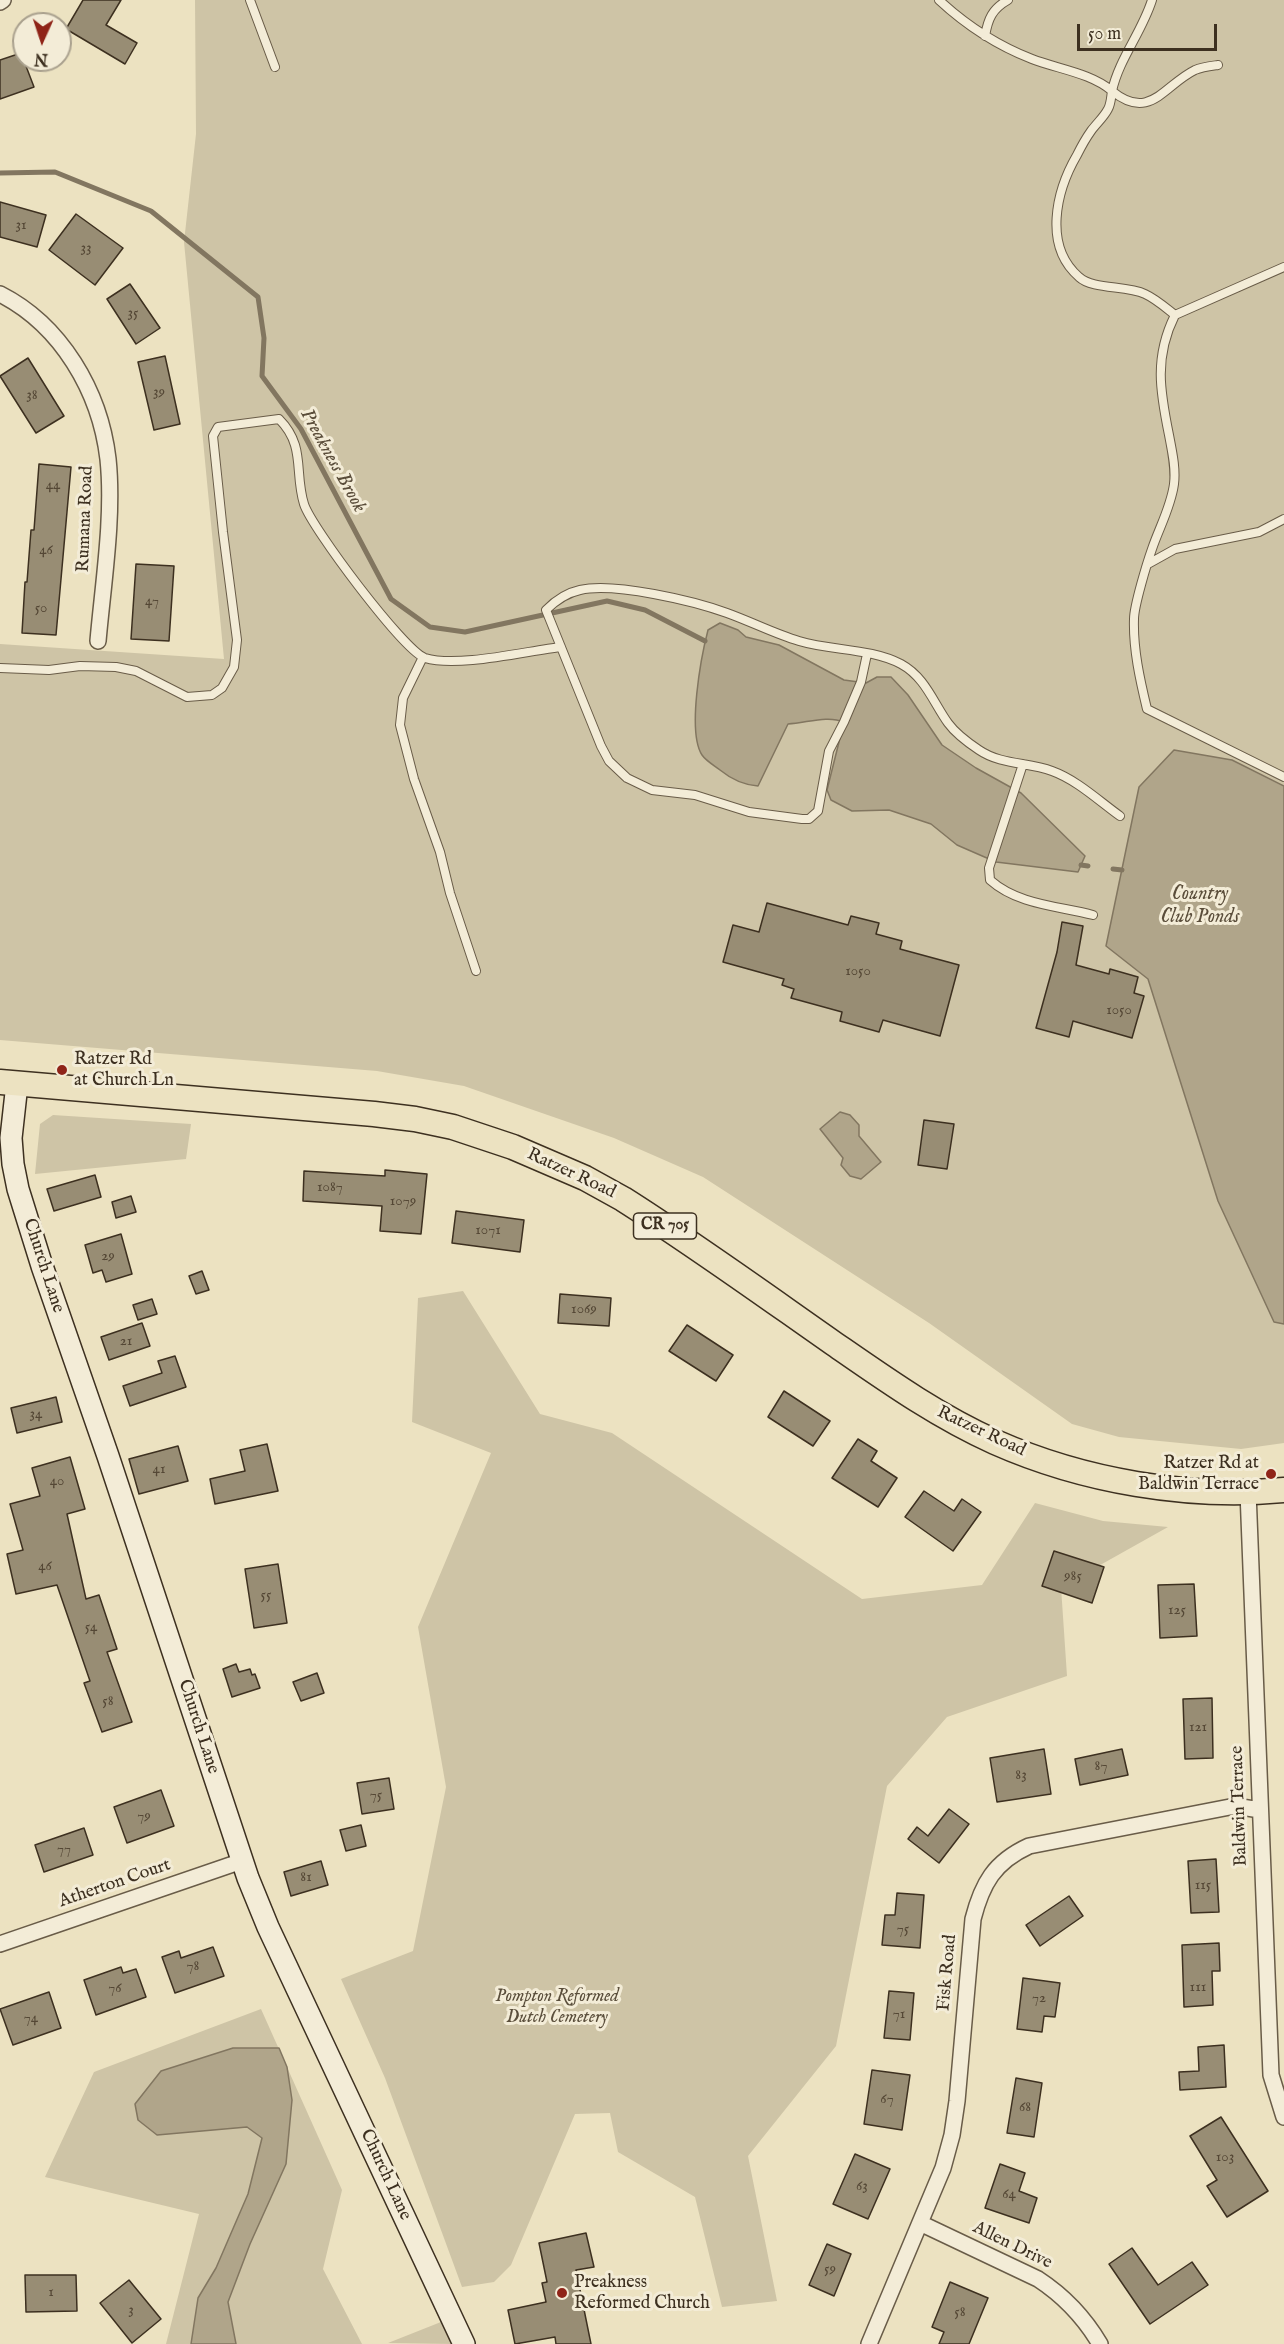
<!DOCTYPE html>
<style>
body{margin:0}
#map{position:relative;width:1284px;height:2344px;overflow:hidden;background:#ece2c1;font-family:"IM FELL English",serif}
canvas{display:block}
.north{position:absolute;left:12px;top:12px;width:60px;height:60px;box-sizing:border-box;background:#f3ecd7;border:2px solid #aaa18e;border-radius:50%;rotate:183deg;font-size:16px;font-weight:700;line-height:24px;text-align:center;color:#3d3020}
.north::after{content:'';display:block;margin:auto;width:21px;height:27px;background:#8f2418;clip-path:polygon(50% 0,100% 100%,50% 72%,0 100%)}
.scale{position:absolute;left:1077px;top:24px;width:140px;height:27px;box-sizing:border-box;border:3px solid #3d3020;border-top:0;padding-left:8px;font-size:18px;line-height:21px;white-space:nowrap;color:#3d3020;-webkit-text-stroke:4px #f3ecd7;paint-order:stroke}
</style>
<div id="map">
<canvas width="1284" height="2344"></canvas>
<div class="north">N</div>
<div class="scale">50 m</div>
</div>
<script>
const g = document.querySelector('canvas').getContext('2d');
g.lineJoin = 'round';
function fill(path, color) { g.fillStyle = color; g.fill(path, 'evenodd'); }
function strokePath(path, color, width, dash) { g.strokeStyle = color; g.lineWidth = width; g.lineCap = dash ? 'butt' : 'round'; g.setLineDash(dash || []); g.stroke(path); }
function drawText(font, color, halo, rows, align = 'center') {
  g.font = font + ' "IM FELL English",serif'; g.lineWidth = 6; g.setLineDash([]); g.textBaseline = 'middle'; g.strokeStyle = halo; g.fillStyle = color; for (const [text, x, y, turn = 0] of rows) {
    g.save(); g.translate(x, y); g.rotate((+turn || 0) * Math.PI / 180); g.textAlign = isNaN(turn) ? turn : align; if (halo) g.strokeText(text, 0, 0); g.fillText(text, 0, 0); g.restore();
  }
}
fill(new Path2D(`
 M195 0H1284V1443L1241 1449 1119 1437 1072 1424 929 1323 703 1177 614 1138 464 1086 377 1071 0 1040V644L224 659 184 242 196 134Z
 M53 1115 191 1124 186 1159 35 1174 40 1124Z
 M463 1291 540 1414 612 1433 862 1599 982 1585 1035 1503 1103 1521 1168 1527 1061 1587 1067 1676 947 1717 887 1786 836 2046 748 2156 777 2301 722 2307 695 2197 618 2152 610 2113 575 2114 511 2265 494 2282 462 2287 385 2078 341 1979 413 1951 446 1787 418 1627 491 1453 412 1422 418 1298Z
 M261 2009 342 2190 323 2269 362 2344H166L199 2214 45 2177 94 2072Z
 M446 2320 455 2344 388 2343Z`), '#cec4a6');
const water = new Path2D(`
 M720 623 738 630 746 637 779 645 844 680 866 683 877 677H891L908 695 942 745 976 768 1021 793 1085 856 1078 872 996 862 957 845 931 824 889 810 852 811 831 800 827 790 844 722C827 715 807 723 788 724L758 786C744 785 731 779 720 770 715 766 706 761 702 755 687 732 701 657 708 630Z
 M1174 750 1232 760 1284 786V1324L1274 1322 1218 1201 1148 979 1106 946 1139 787Z
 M840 1112 850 1115 859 1125V1136L881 1162 861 1179 850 1176 841 1165 843 1158 820 1129Z
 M233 2048H279L287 2067 292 2100 286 2164 250 2244 228 2302 236 2344H191L198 2298 216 2268 248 2194 262 2138 247 2127 157 2135 138 2120 135 2104 161 2071Z`);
fill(water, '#b0a58a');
strokePath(water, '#827660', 1.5);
strokePath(new Path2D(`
 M0 173 55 172 151 211 258 297 264 338 262 376 301 429 391 599 430 627 465 632 607 601 645 610 705 641
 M1081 865 1088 866
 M1113 869 1122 870`), '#827660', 5);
const building = new Path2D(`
 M83 0H121L106 25 137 43 125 64 66 29Z
 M21 53 34 87 0 99V60Z
 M0 202 46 215 37 247 0 237Z
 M76 214 123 248 95 285 49 250Z
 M130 284 160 328 136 344 107 299Z
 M165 356 180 424 154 430 138 362Z
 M28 358 64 416 36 433 0 376Z
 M39 464 71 467 56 635 22 633 25 582H27L31 530H34Z
 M136 564 174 566 169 641 131 639Z
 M767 903 848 925 851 916 879 923 876 934 902 941 900 949 959 965 940 1036 883 1020 879 1032 840 1021 842 1012 791 998 794 989 782 985 784 979 723 962 733 925 759 932Z
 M1062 922 1083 926 1076 965 1109 974 1110 969 1138 977 1134 993 1144 996 1132 1038 1073 1021 1069 1037 1036 1028 1057 952Z
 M924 1120 954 1124 947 1169 918 1165Z
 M385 1170 427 1174 421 1234 380 1231 382 1206 303 1201 304 1171 385 1176Z
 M95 1175 101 1197 54 1211 47 1189Z
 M131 1196 136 1212 116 1218 112 1202Z
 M456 1211 524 1220 520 1252 452 1243Z
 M121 1234 132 1274 106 1282 102 1270 93 1273 85 1245Z
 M202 1271 209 1290 196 1294 189 1276Z
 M560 1294 611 1298 609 1326 558 1323Z
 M152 1299 157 1314 138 1320 133 1305Z
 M142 1323 150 1346 109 1360 101 1337Z
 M687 1325 733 1355 716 1381 669 1351Z
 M175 1356 186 1387 130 1406 123 1386 162 1373 158 1361Z
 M784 1391 830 1421 813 1446 768 1417Z
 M56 1397 62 1422 17 1433 11 1408Z
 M858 1439 877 1451 871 1461 897 1478 878 1507 832 1478Z
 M267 1444 278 1491 215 1504 210 1479 245 1471 240 1450Z
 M178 1446 188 1481 139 1494 129 1459Z
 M70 1457 85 1509 67 1514 86 1599 99 1595 117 1649 107 1652 132 1722 102 1732 84 1683 90 1681 57 1585 16 1594 7 1554 23 1550 10 1504 40 1496 32 1468Z
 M924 1491 954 1511 962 1499 981 1512 953 1551 905 1517Z
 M1054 1551 1104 1567 1092 1603 1042 1586Z
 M278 1564 287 1623 254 1628 245 1569Z
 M1194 1584 1197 1636 1160 1638 1158 1585Z
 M236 1664 239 1672 250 1669 252 1675 255 1674 260 1688 232 1697 223 1669Z
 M317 1673 324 1693 301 1701 293 1682Z
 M1212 1698 1213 1758 1185 1759 1183 1699Z
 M1044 1749 1051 1794 997 1802 990 1758Z
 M1122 1749 1128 1775 1080 1785 1075 1759Z
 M389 1778 394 1809 362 1814 357 1783Z
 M161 1790 174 1826 127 1843 114 1807Z
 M949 1809 969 1824 939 1863 908 1839 917 1827 928 1836Z
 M361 1825 366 1846 346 1851 340 1830Z
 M84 1828 93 1855 44 1872 35 1845Z
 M1216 1859 1219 1912 1191 1913 1188 1861Z
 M321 1861 328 1885 291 1896 284 1872Z
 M897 1893 924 1895 920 1948 882 1945 885 1915H895Z
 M1069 1896 1083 1916 1040 1946 1026 1925Z
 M1219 1943 1220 1971H1212L1213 2005 1184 2007 1182 1945Z
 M213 1947 224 1976 175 1993 162 1957 179 1951 181 1958Z
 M121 1967 123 1973 136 1969 146 1997 96 2015 84 1980Z
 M1023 1978 1060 1983 1055 2017 1044 2016 1042 2032 1017 2029Z
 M889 1991 914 1993 910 2040 884 2038Z
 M49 1992 61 2028 13 2045 0 2009Z
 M1224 2045 1226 2087 1180 2090 1179 2072 1199 2071 1198 2047Z
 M872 2070 910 2075 902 2130 864 2124Z
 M1016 2078 1042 2083 1034 2137 1007 2133Z
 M1221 2117 1268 2191 1227 2217 1207 2186 1217 2180 1190 2136Z
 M855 2154 890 2169 868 2219 833 2204Z
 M1000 2164 1025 2173 1019 2191 1037 2198 1029 2223 985 2208Z
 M586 2233 594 2267 576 2270 591 2344H556L555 2337 515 2344 508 2310 546 2302 542 2283 547 2282 539 2243Z
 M827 2244 851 2254 834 2296 809 2285Z
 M1132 2248 1158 2285 1192 2262 1208 2285 1150 2324 1109 2264Z
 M25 2275H76L77 2311 26 2312Z
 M129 2280 161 2319 132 2343 100 2303Z
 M950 2282 988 2298 969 2344H939L944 2332 932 2327Z`);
fill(building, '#988d74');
strokePath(building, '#3d3020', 1.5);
const lane = new Path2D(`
 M250 0 275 67
 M939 0C967 26 996 45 1032 59 1058 69 1091 73 1112 91 1111 97 1111 104 1108 109 1104 117 1096 124 1091 131 1086 138 1081 147 1077 155 1056 191 1043 246 1079 277 1093 290 1126 285 1145 294 1156 299 1166 308 1175 315
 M1152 0C1142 32 1119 59 1112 91 1150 122 1164 85 1195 70 1202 67 1211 66 1218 65
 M985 36C988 19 992 9 1008 0
 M1284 267 1175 315C1154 357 1160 391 1169 435 1172 451 1176 468 1174 484 1171 507 1159 528 1152 549 1147 563 1134 606 1134 619 1133 649 1140 680 1147 709L1284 777
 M1148 564 1175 549 1259 532 1284 519
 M867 654 861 682 844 722 829 751 818 811 809 819H802L749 812 695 795 652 790 627 778 609 761 601 746 546 610C556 600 566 593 580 590 614 582 694 601 727 613 752 622 775 634 799 641 832 651 870 648 901 664 925 677 933 702 948 723 956 734 967 742 979 750 1001 765 1028 762 1052 771 1077 780 1099 801 1120 816
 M423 657 403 698 400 725 414 779 440 852 450 893 476 971
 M0 668 49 670 80 666 116 667 136 671 187 697 212 695 222 688 234 667 237 640 223 532 213 436 218 427 279 419C306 446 294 472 304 504 311 527 404 651 425 658 458 668 526 651 561 647
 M1023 764 989 868 990 880C1018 905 1059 906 1093 915`);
const street = new Path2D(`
 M0 2 3 0
 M0 294C61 325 100 391 108 459 114 516 103 584 98 641
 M1248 1492 1271 2075 1284 2117
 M0 1944 242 1861
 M920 2223 1038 2279C1064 2296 1084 2317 1100 2344
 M869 2344 943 2168 952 2135 957 2101 973 1919C982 1884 994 1862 1029 1846L1235 1806 1260 1810`);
const secondary = new Path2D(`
 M17 1084 11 1138 13 1164 18 1189 42 1266 108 1456 248 1878 268 1927 464 2344`);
const primary = new Path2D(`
 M0 1082 374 1114 415 1119 453 1127 513 1147 585 1178 623 1199C694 1244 763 1294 833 1343 885 1379 937 1416 995 1442 1083 1481 1188 1499 1284 1490`);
strokePath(lane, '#695c48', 10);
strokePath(street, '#695c48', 18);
strokePath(secondary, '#3d3020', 24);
strokePath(primary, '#3d3020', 27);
strokePath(lane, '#f3ecd7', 8);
strokePath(street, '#f3ecd7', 15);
strokePath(secondary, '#f3ecd7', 21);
strokePath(primary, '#ece2c1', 24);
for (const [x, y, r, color] of [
 [62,1070,6,"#8f2418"],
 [1271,1474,6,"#8f2418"],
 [562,2293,6,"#8f2418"]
]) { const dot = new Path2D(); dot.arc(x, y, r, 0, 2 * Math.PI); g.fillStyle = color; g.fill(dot); strokePath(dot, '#f3ecd7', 2); }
drawText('15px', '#544735', null, [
 ["31",21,226],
 ["33",86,249],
 ["35",133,314],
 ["39",159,393],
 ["38",32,396],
 ["44",53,486],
 ["46",46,551],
 ["47",152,602],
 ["50",41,609],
 ["1050",858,972],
 ["1050",1119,1011],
 ["1087",330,1188],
 ["1079",403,1202],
 ["1071",488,1231],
 ["29",108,1257],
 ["1069",584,1310],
 ["21",126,1342],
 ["34",36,1415],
 ["41",159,1470],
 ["40",57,1482],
 ["46",45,1567],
 ["985",1073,1577],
 ["55",266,1596],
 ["125",1177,1611],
 ["54",91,1628],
 ["58",108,1702],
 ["121",1198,1728],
 ["87",1101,1767],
 ["83",1021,1776],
 ["75",376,1796],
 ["79",144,1817],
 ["77",64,1850],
 ["81",306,1878],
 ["115",1203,1886],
 ["75",903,1930],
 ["78",193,1967],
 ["111",1198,1988],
 ["76",115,1989],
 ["72",1039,1999],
 ["71",899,2015],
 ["74",31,2019],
 ["67",887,2100],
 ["68",1025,2108],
 ["103",1225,2158],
 ["63",862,2187],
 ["64",1009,2195],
 ["59",830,2270],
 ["1",51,2293],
 ["3",131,2311],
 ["58",960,2313]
]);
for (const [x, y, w] of [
 [665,1226,63]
]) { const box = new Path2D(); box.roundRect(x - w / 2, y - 13, w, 26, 4.5); g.fillStyle = '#f3ecd7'; g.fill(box); strokePath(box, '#3d3020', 1.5); }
drawText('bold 16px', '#3d3020', null, [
 ["CR 705",665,1226]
]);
drawText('18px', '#3d3020', '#f3ecd7', [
 ["Rumana Road",86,519,-88],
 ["Ratzer Road",571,1174,25],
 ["Church Lane",43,1266,72],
 ["Ratzer Road",981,1432,25],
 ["Church Lane",198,1727,72],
 ["Baldwin Terrace",1240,1806,-92],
 ["Atherton Court",115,1884,-19],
 ["Fisk Road",948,1973,-85],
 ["Church Lane",385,2175,65],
 ["Allen Drive",1012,2246,26]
]);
drawText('18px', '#3d3020', '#f3ecd7', [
 ["Ratzer Rd",74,1060],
 ["at Church Ln",74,1081],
 ["Ratzer Rd at",1259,1464,"right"],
 ["Baldwin Terrace",1259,1485,"right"],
 ["Preakness",574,2283],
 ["Reformed Church",574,2304]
], 'left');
drawText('italic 18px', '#5a4e3b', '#f3ecd7', [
 ["Pompton Reformed",557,1997],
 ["Dutch Cemetery",557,2018]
]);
drawText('italic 20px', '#5a4d3a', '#f3ecd7', [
 ["Preakness Brook",332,461,61],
 ["Country",1200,895],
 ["Club Ponds",1200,918]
]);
</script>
